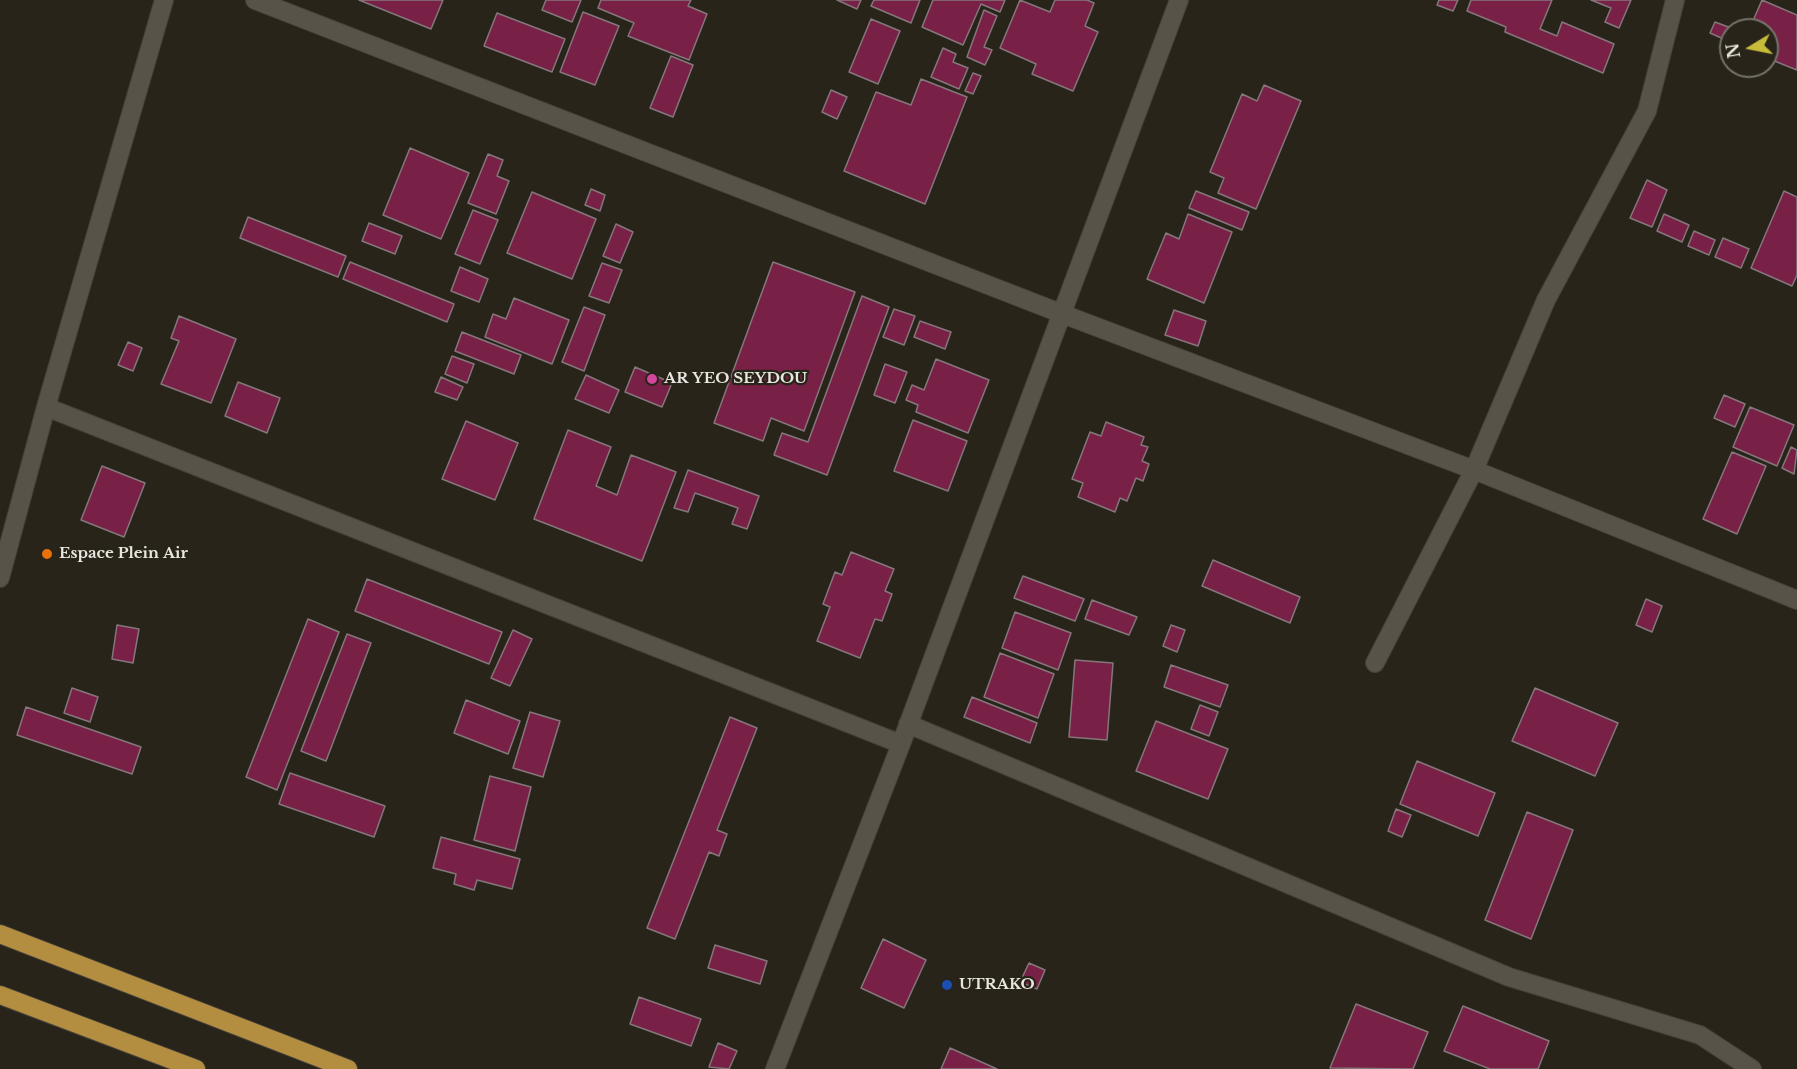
<!DOCTYPE html>
<style>
body{margin:0}
#map{position:relative;width:1797px;height:1069px;overflow:hidden;background:#28241a;font-family:"Libre Baskerville",serif}
canvas{display:block}
.north{position:absolute;left:1719px;top:18px;width:60px;height:60px;box-sizing:border-box;background:#28241a;border:2px solid #757269;border-radius:50%;rotate:260deg;font-size:16px;font-weight:700;line-height:24px;text-align:center;color:#e9e6e0}
.north::after{content:'';display:block;margin:auto;width:21px;height:27px;background:#c8bb3b;clip-path:polygon(50% 0,100% 100%,50% 72%,0 100%)}
</style>
<div id="map">
<canvas width="1797" height="1069"></canvas>
<div class="north">N</div>
</div>
<script>
const g = document.querySelector('canvas').getContext('2d');
g.lineJoin = 'round';
function fill(path, color) { g.fillStyle = color; g.fill(path, 'evenodd'); }
function strokePath(path, color, width, dash) { g.strokeStyle = color; g.lineWidth = width; g.lineCap = dash ? 'butt' : 'round'; g.setLineDash(dash || []); g.stroke(path); }
function drawText(font, color, halo, rows, align = 'center') {
  g.font = font + ' "Libre Baskerville",serif'; g.lineWidth = 4.5; g.setLineDash([]); g.textBaseline = 'middle'; g.strokeStyle = halo; g.fillStyle = color; for (const [text, x, y, turn = 0] of rows) {
    g.save(); g.translate(x, y); g.rotate((+turn || 0) * Math.PI / 180); g.textAlign = isNaN(turn) ? turn : align; if (halo) g.strokeText(text, 0, 0); g.fillText(text, 0, 0); g.restore();
  }
}
const building = new Path2D(`
 M359 0H443L431 29Z
 M546 0H581L572 22 542 10Z
 M601 0H691L688 6 707 14 689 60 628 36 634 23 598 8Z
 M837 0H861L857 9Z
 M874 0H920L911 23 871 6Z
 M933 0H1005L1000 12 981 4 963 45 922 27Z
 M1020 0 1050 12 1055 0H1087L1094 3 1085 26 1098 32 1073 91 1032 74 1036 64 1000 48Z
 M1439 0H1458L1453 11 1437 5Z
 M1471 0H1552L1540 29 1557 36 1562 22 1614 44 1603 73 1505 32 1506 27 1467 11Z
 M1591 0H1631L1619 28 1605 22 1611 8Z
 M1762 0 1797 15V70L1767 58V30H1749Z
 M984 10 997 16 984 47 992 50 985 65 967 57Z
 M583 12 619 26 595 85 560 72Z
 M497 13 565 39 552 72 484 46Z
 M871 19 900 31 878 84 849 72Z
 M1715 22 1731 28 1726 40 1710 33Z
 M943 48 956 54 953 62 968 68 959 89 931 77Z
 M671 56 693 65 673 117 650 108Z
 M973 73 981 76 973 94 965 91Z
 M921 79 967 97 925 204 844 171 876 92 911 105Z
 M1264 85 1301 101 1256 209 1218 193 1224 178 1210 172 1242 94 1257 101Z
 M831 90 847 97 837 119 822 112Z
 M410 148 469 173 441 239 383 215Z
 M488 154 503 160 497 176 509 181 496 214 468 203Z
 M1647 180 1667 190 1652 227 1630 218Z
 M591 189 605 195 600 211 585 205Z
 M1196 191 1249 212 1242 230 1189 208Z
 M1784 191 1797 197V275L1792 286 1751 268Z
 M532 192 596 219 572 279 507 253Z
 M473 210 498 220 480 264 455 254Z
 M1188 214 1232 232 1204 303 1147 279 1166 233 1179 239Z
 M1664 214 1689 225 1682 242 1657 231Z
 M248 217 346 256 338 277 240 238Z
 M369 223 402 236 395 254 362 241Z
 M616 224 633 232 620 263 603 256Z
 M1694 231 1715 240 1709 255 1688 246Z
 M1723 238 1749 249 1741 268 1715 257Z
 M350 262 454 304 447 322 343 279Z
 M773 262 855 292 804 431 771 418 763 441 714 423Z
 M602 263 622 270 609 303 589 296Z
 M460 267 488 279 479 302 451 291Z
 M862 296 889 307 827 475 774 455 782 433 808 442Z
 M514 298 569 320 552 364 485 337 493 314 506 319Z
 M584 307 605 315 584 371 562 362Z
 M894 309 915 316 904 345 883 337Z
 M1174 310 1206 321 1198 346 1165 335Z
 M179 316 236 339 211 403 161 384 179 341 171 338Z
 M920 321 951 332 945 349 914 337Z
 M462 332 521 355 514 374 455 351Z
 M128 342 142 348 133 371 118 365Z
 M452 356 474 364 467 383 445 374Z
 M936 359 989 380 968 433 916 412 918 405 906 400 912 385 924 390Z
 M885 364 907 372 895 403 874 395Z
 M635 367 672 383 662 407 625 392Z
 M586 375 619 390 609 413 575 399Z
 M441 377 463 387 457 400 435 392Z
 M238 382 280 398 267 433 225 416Z
 M1724 395 1745 404 1735 427 1714 418Z
 M1750 407 1794 425 1777 466 1733 447Z
 M913 420 967 441 948 491 894 471Z
 M466 421 518 443 495 500 442 479Z
 M1106 422 1144 437 1141 445 1148 447 1142 461 1149 464 1143 481 1136 478 1127 501 1120 498 1115 512 1078 497 1083 483 1072 479 1090 432 1101 436Z
 M568 430 611 447 596 486 617 495 631 455 676 472 642 561 534 519Z
 M1791 447 1797 450 1794 474 1782 468Z
 M1732 452 1766 466 1737 534 1703 519Z
 M102 466 145 483 124 537 81 520Z
 M688 470 759 496 747 529 732 524 738 508 695 493 688 512 674 508Z
 M851 552 894 569 885 591 892 594 882 621 875 619 860 658 817 641 830 607 823 604 835 572 842 575Z
 M1213 560 1300 597 1290 623 1202 586Z
 M1023 576 1084 599 1075 621 1014 598Z
 M367 579 502 632 489 664 355 611Z
 M1646 599 1662 606 1652 632 1636 625Z
 M1092 600 1137 617 1129 635 1085 619Z
 M1015 612 1071 633 1058 670 1002 648Z
 M308 619 339 632 277 790 246 777Z
 M117 625 139 629 133 663 112 659Z
 M1171 625 1185 630 1177 652 1163 646Z
 M513 630 532 639 510 686 491 678Z
 M347 634 371 643 326 761 301 751Z
 M1000 653 1054 674 1038 718 984 697Z
 M1075 660 1113 663 1107 740 1069 737Z
 M1171 665 1228 685 1220 707 1164 687Z
 M72 688 98 697 90 722 64 713Z
 M1535 688 1618 723 1595 776 1512 741Z
 M972 697 1037 723 1030 743 964 717Z
 M466 700 520 721 508 754 454 733Z
 M1200 705 1218 712 1209 736 1191 729Z
 M26 707 141 747 132 774 17 735Z
 M530 712 560 721 543 777 513 768Z
 M730 717 757 728 717 830 727 834 719 856 709 852 675 939 647 928Z
 M1156 721 1228 749 1208 799 1136 771Z
 M1417 761 1495 793 1478 836 1400 804Z
 M290 773 385 806 374 837 279 804Z
 M490 776 531 787 515 851 474 840Z
 M1396 809 1411 815 1402 837 1388 831Z
 M1527 812 1573 830 1531 939 1485 920Z
 M441 837 520 859 512 889 477 880 474 890 454 884 456 874 433 868Z
 M883 939 926 960 904 1008 861 988Z
 M715 945 767 961 760 984 708 968Z
 M1029 963 1045 970 1037 989 1020 982Z
 M639 997 701 1019 691 1046 630 1024Z
 M1356 1004 1428 1032 1413 1069 1330 1068Z
 M1463 1006 1549 1041 1538 1069H1490L1444 1051Z
 M718 1043 737 1051 729 1069 709 1067Z
 M950 1048 997 1069H941Z`);
fill(building, '#792047');
strokePath(building, '#84777b', 1.5);
const minor = new Path2D(`
 M255 0 1060 313 1474 470 1797 600
 M46 407 901 744
 M0 578 46 407 164 0
 M1375 663 1474 470 1546 300 1647 111 1675 0
 M908 724 1509 977 1700 1035 1752 1069
 M775 1069 901 744 1179 0`);
const highway = new Path2D(`
 M0 934 348 1069
 M0 995 196 1069`);
strokePath(minor, '#45413a', 20);
strokePath(highway, '#45413a', 20);
strokePath(minor, '#585349', 18);
strokePath(highway, '#b48e40', 18);
for (const [x, y, r, color] of [
 [652,379,6,"#d1479c"],
 [47,554,6,"#e8710a"],
 [947,985,6,"#1a4fb4"]
]) { const dot = new Path2D(); dot.arc(x, y, r, 0, 2 * Math.PI); g.fillStyle = color; g.fill(dot); strokePath(dot, '#28241a', 2); }
drawText('bold 15px', '#e9e6e0', '#28241a', [
 ["AR YEO SEYDOU",664,379],
 ["Espace Plein Air",59,554],
 ["UTRAKO",959,985]
], 'left');
</script>
